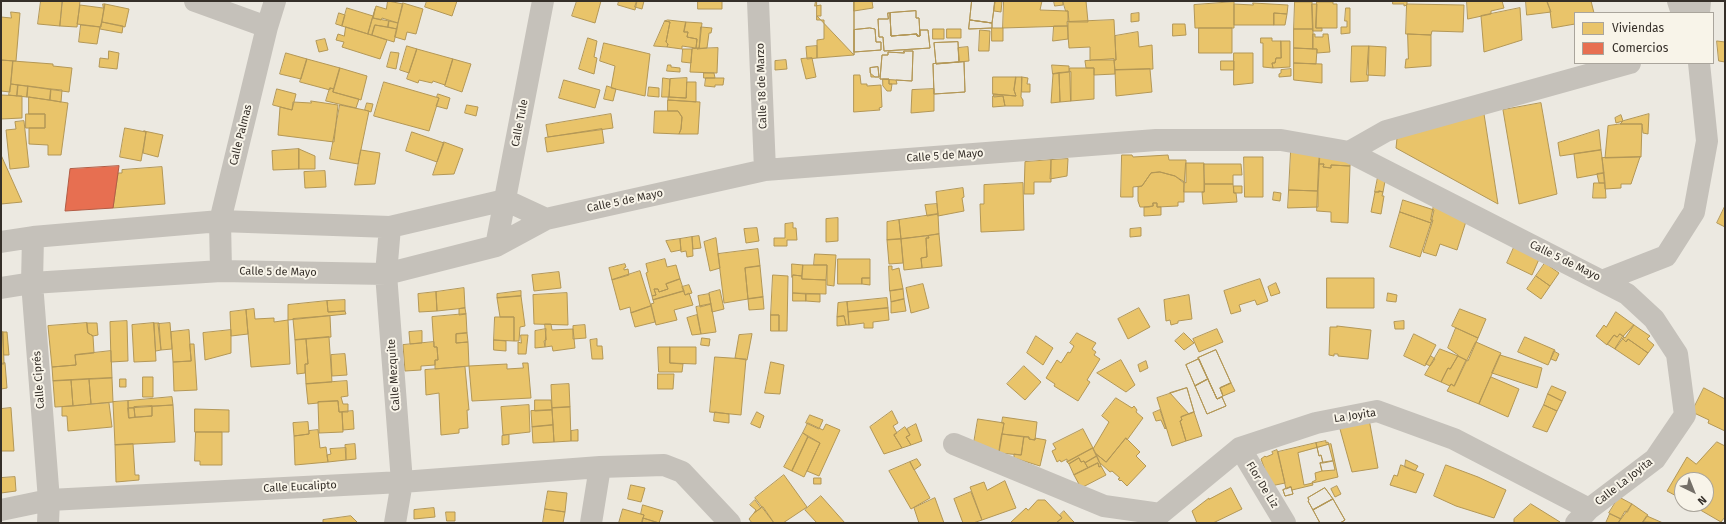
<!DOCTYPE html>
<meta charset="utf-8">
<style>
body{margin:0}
#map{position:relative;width:1726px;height:524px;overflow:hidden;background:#ece9e1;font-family:"Fira Sans",sans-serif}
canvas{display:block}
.frame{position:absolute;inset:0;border:2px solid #352f29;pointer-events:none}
.legend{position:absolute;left:1574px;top:12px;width:140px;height:52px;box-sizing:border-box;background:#f8f4e9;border:1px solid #aaa59c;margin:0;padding:5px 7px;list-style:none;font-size:12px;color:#352f29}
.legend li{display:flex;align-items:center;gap:8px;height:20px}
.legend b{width:20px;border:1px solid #aaa59c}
.north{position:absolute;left:1674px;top:472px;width:40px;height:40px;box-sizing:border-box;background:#f8f4e9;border:1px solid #aaa59c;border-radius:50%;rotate:137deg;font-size:11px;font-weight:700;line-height:16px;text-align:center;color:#352f29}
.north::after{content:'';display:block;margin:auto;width:14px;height:18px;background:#757069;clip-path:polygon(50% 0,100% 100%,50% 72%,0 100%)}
</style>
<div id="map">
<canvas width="1726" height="524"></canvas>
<div class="frame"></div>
<ul class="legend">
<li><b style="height:11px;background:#e9c46a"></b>Viviendas</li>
<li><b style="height:11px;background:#e76f51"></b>Comercios</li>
</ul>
<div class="north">N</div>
</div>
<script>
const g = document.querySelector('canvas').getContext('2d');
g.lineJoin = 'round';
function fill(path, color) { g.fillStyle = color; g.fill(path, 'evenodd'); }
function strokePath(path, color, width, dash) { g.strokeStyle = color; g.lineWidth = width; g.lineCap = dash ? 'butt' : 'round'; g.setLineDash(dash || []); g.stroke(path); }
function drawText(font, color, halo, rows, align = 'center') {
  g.font = font + ' "Fira Sans",sans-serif'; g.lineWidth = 4; g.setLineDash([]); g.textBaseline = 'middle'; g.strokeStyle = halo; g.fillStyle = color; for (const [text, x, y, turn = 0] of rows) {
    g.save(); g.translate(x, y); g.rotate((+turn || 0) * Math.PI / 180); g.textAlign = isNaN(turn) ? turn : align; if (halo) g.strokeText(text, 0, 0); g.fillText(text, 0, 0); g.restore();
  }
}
const homes = new Path2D(`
 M41 1H62L60 26 38 24Z
 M63 1H80L77 27 60 26Z
 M388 1 403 4 398 23 382 18 381 20 373 18 376 6 386 9Z
 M427 1H457L452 16 425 7Z
 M577 1H601L595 23 572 16Z
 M619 1H637L635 10 618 5Z
 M637 1H644L642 9 635 7Z
 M698 1H722V9H698Z
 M816 1H854V55L817 16H821V5L815 6Z
 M817 1H854V55L817 58V40L824 39V20H817Z
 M854 1H872L873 8 854 11Z
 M972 1H995L992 23 970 20Z
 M972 1H995L992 23 970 20Z
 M995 1H1002L1001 12 994 11Z
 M1004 1H1042L1040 10 1068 11V26L1003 28Z
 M1054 1H1063V5L1055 6Z
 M1063 1H1086L1088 22H1069L1068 11H1066Z
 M1393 1H1407V5L1404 6V4H1393Z
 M1467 1H1502L1504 8 1491 11V14L1468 19Z
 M1526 1H1547L1551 12 1527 15Z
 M1547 1H1591L1594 13H1575V24L1552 28 1550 10Z
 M1234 2V28H1195L1194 5Z
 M1295 2H1312L1313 29H1294Z
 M1317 2H1333V4H1337V28H1316Z
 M403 3 423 9 416 34 407 32 405 40 395 37Z
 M1253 3 1288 5 1287 14 1274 13V25H1234V4L1253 5Z
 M103 4H105L101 27 77 24 80 5 103 8Z
 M105 4 129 9 125 27 102 22Z
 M1312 4H1317L1316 28H1322V31H1313Z
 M1407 4 1464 5 1463 32 1432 31 1431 35 1406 34Z
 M347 8 373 16 368 34 342 26Z
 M1346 8H1350V33L1341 34V27H1347V21H1345Z
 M1520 8 1522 40 1484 52 1481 16Z
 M375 9 373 18 389 21 388 27 375 25 372 35 368 34Z
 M916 11V18H919L920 36H917V34L891 36 890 13Z
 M916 11V18H919L920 36H917V34L891 36 890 13Z
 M11 12 20 13 16 61 1 60V17L11 18Z
 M339 13 345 15 342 26 336 24Z
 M888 13H890L891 36 917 34V36H920V30H928L930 48 884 51 883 37H879L878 19H888Z
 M888 13H890L891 36 917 34V36H920V30H928L930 48 884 51 883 37H879L878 19H888Z
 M1139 13V21L1131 22V14Z
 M1274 13 1287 14 1285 25H1274Z
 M668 20 686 22 684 32H688L687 37 697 39 696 48 682 46V49L667 47 668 44 666 42 670 22 665 21Z
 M970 20 992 23V28L969 29Z
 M970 20 992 23V28L969 29Z
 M1114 20 1116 60H1091L1090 61V47L1069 48 1067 22Z
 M389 21 398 23 397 29 388 27Z
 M665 21 670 22 666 42 668 44 667 47 654 46Z
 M102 22 123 26 122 33 100 29Z
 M686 22 702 23 699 48H696L697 39 687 37 688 32H684Z
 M1173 24H1185L1186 35 1173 36Z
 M81 25 100 27 97 44 79 42Z
 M375 25 397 29 394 42 372 35Z
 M1054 26H1068V39L1053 41Z
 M346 27 387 40 380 59 342 47 344 42 336 40 338 34 344 36Z
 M701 27 712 28 711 33H709L707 48 697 49 699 48Z
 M870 28 875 29 876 42H881V50L854 52V30Z
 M870 28 875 29 876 42H881V50L854 52V30Z
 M992 28H1003V41H992Z
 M1199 28H1232V53H1199Z
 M933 29H944V39H933Z
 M947 29H961V38H947Z
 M1294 29H1313V49L1294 48Z
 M980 30 990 31 989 51H979Z
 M1138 32 1139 47 1152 45 1153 69 1115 70 1114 60H1116L1115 36Z
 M1313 34H1315V37H1323V34H1328L1330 52 1317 53V49H1313Z
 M1408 34 1431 35V66L1405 68 1406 59H1408Z
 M588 38 597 41 594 57 597 58 594 74 579 69Z
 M1261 38H1272V41H1281V58H1276L1275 63H1272L1273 68 1263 67V43H1261Z
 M325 39 328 50 319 52 316 41Z
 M1281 41H1290V67L1273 68 1272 63H1275L1276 58H1281Z
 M1717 41 1725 42V62L1719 61Z
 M958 42 959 62 936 64 934 43Z
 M958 42 959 62 936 64 934 43Z
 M604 43 650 54 645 96 611 88 615 66 600 61Z
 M407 46 417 49 409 73 400 70Z
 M817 46V58L807 59 806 47Z
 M1352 46H1369L1368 81 1351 82Z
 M1369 46 1386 47 1385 76 1367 75Z
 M968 47 969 61 959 62 958 48Z
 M718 48 717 73 690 72 692 49Z
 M1294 48 1317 49 1316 64 1294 63Z
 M417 49 453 59 445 85 433 81 432 83 419 80 418 83 407 79Z
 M683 49H692L691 63 682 62Z
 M109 51 119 53 117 69 99 67 100 58 108 59Z
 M904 51H913L912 81 896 80 897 84H889V79H880L882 55H888V52L904 53Z
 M904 51H913L912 81 880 79 882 55H888V52L904 53Z
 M391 52 399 53 396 69 387 67Z
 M286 53 307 59 301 79 280 74Z
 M1234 53H1253V83L1234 85Z
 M812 58 816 77 806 79 801 59Z
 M307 59 340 68 334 89 330 88V90L300 82Z
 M453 59 471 64 462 92 445 86Z
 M1114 59 1115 74 1094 75V68H1086L1085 61Z
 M1 60 13 61 10 92 1 91Z
 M786 60 787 69 775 70V61Z
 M13 61 53 64V66L72 68 69 92 11 84Z
 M1221 61H1234V70H1221Z
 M964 62 965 92 934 94 933 64Z
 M964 62 965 92 934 94 933 64Z
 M1294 63 1322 64V83L1294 80Z
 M668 65H671V67L680 68V72L667 71Z
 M1052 65 1069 66V72L1053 74Z
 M878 67 879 77H871L870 68Z
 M878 67 879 77H875L870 73V68Z
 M340 68 367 76 361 100 333 92Z
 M1070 68H1094V99L1071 101Z
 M1150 69 1152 92 1116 96 1115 70Z
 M1291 69V76L1279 77V74L1281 73V70Z
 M1071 72V101L1060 102 1059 73Z
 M704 73H714L715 78H704Z
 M1059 73 1060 102 1051 103 1053 74Z
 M854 75H860L861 84H867V86L881 85 882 107 879 108 880 110 854 112Z
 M993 77H1016L1014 90 1016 96 993 94Z
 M1016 77H1022L1021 97 1023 100V106H1005L1003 96 994 97 993 94 1016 96 1014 90Z
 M1022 77 1028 78 1027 84H1030V92H1022Z
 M663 78 670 79 669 97H662Z
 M687 78 686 98 669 97 670 79Z
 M706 78H724L723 85H715V87L705 86Z
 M883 79H889V84H892L891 91H887L883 86Z
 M564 80 600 90 595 108 559 98Z
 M384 82 439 98 429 131 374 116Z
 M687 82H696V102L668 100V97L686 98Z
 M11 84 18 85 17 96 9 95Z
 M18 85 28 86 27 97 17 96Z
 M28 86 51 89 50 100 27 97Z
 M607 86 616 89 613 101 604 99Z
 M649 87 659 88V97L648 96Z
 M330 88 334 89 333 92 359 99 356 108 326 101Z
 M51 89 62 90 61 102 50 100Z
 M277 89 296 94 292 110 273 105Z
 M934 89V111L911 113 912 90Z
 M438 94 450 98 447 109 436 106 439 98 437 97Z
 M1 95 22 96V118L1 119Z
 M993 96H1003L1005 106 993 107Z
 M29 97 68 103 61 155H48V145L29 144V128H45V114H29Z
 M668 100 700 102 698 134H679L681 129 682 117 678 111H668Z
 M311 101 338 105 334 142 278 135 280 107 292 110 293 102 311 103Z
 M367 103 373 104 371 112 365 110Z
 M1541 103 1557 194 1519 204 1503 110Z
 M340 105 369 111 358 164 330 159Z
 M467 105 478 107 476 116 465 113Z
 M655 111H678L682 117 681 129 679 134 654 133Z
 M26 114H45V128H26Z
 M611 114 613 128 548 137 546 125Z
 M1484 114 1498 204 1396 148 1397 138Z
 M1649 114 1648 134 1643 133 1642 124H1620L1623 121Z
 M1621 115 1623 121 1616 123 1615 118Z
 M24 121 29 167 10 169 6 130 16 129 15 122Z
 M1620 124H1642L1641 157 1605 158 1608 126Z
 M125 128 146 132 141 161 120 157Z
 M602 129 604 143 547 152 545 138Z
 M1599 130 1601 150 1560 156 1558 143Z
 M144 131 163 135 158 157 143 153 146 132Z
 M412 132 444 143 437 162 406 151Z
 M444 142 463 149 454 174 433 175Z
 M299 149V169L273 170 272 151Z
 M299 149 315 156V169H299Z
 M361 150 380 153 375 184 355 185Z
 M1601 150 1604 173 1577 178 1574 154Z
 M1291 151H1320L1318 191 1289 190Z
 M1320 151 1351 160 1350 166 1331 165V168L1323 167 1324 164H1319Z
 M1 155 22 202 1 204Z
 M1122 155H1132L1133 157 1168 155 1169 160H1186V183L1175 176 1160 172 1151 173 1142 186 1133 187V197H1121Z
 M1244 157H1263V197H1245Z
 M1640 157 1631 184H1621V188L1605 189 1602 158Z
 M1068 159 1067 176 1050 179 1051 160Z
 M1051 160V182H1034V194H1024L1025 162Z
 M1186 163H1204V192H1184Z
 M1204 164H1241L1242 175H1233V184H1205Z
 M1319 164H1324L1323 167 1331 168V165L1350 166 1348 223 1331 222V212L1317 211Z
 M162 167 165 204 113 208 118 173H122V170Z
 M325 171 326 187 305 188 304 172Z
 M1160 172 1175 176 1184 183V202H1178V206L1157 207V203H1153V206L1149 207H1140L1138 201V187L1142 186 1151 173Z
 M1379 172 1386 176 1383 192 1379 191V192H1375Z
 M1604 173 1605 183H1599L1597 174Z
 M1023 183 1024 230 981 232 980 204H984V185Z
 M1594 183H1605L1606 198H1593Z
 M1205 184H1233L1234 193H1236L1237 202 1203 204 1202 192H1204Z
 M1234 186H1242V193H1234Z
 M963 188 964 197 962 198 964 211 938 216 936 192Z
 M1289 190 1318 191V207L1288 208Z
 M1379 191 1383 192 1382 196H1384L1381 214 1371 212 1375 192H1379Z
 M1274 192 1281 193 1280 201 1273 200Z
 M1403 200 1434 210 1431 223 1400 212Z
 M1153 203H1157V207H1161V215L1144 216V207L1153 206Z
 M937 204 938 214 927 216 925 205Z
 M1434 205 1468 215 1457 250 1440 244 1436 256 1423 252 1433 220H1431Z
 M1725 206V227L1717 223Z
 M1400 212 1431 223 1420 257 1390 247Z
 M938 214 939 234 901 239 899 220Z
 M838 218V241L826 242V219Z
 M899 220 901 239 887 240V222Z
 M793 223V228H796L797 240H787V246H774V238H785V224Z
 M757 228 759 241 746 243 744 229Z
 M1141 228V236L1130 237V229Z
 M939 234 942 266 922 268 921 258 927 257 926 238H929L928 236Z
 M699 236 701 248 693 249 692 237Z
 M928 236 929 238H926L927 257 921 258 922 268 904 270 901 239Z
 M692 237 693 256 687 257 686 251 681 252 680 239Z
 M716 238 720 268 710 271 704 242Z
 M680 239 681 250 671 252 666 241Z
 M901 239 903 263 889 264 887 240Z
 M1516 243 1540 257 1532 275 1507 263Z
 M758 249 760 266 745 268 748 299 724 303 718 254Z
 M815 254 836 255 834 286 827 285V265H814Z
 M665 259 667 267 676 265 680 279 666 284 668 289 659 292 658 289H654L656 295 652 296 646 273 648 272 646 264Z
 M838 259H870V278H862V284H838Z
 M1545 263 1559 273 1550 286 1536 276Z
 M625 264 626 267 624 268V270L628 269 629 275 612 280 609 268Z
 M792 264 803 265 802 276 793 275 792 277Z
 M803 265H827L826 280 802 279Z
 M760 266 763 297 748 299 745 268Z
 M889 266H892V270L899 268 903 289 890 291Z
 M640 271 651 306 631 313 630 307 620 310 612 280Z
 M559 272 561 288 534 291 532 275Z
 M773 275 788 276 787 331H779V315H771Z
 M793 275 802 276V279L826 280V294L793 293Z
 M1536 276 1550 286 1541 299 1527 289Z
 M862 278H870V285L862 284Z
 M1327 278H1374V308H1327Z
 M680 279 684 291 653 300 652 296 656 295 654 289H658L659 292 668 289 666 284Z
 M1260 279 1268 301 1257 305 1255 300 1239 305 1241 311 1231 314 1224 291Z
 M1276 283 1280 293 1271 296 1268 287Z
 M923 284 929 308 911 313 906 288Z
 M689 285 692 293 685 295 682 287Z
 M464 288 465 308 437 311 436 292Z
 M903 289 904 299 891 302 890 291Z
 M720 290 724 309 712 312 709 293Z
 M521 291V296L497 298V294Z
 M684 291 685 295 689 293 693 305 674 310 677 320 656 325 651 304 654 303 653 300Z
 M436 292 437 311 419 312 418 294Z
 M567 293 568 325 534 324 533 295Z
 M793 293 806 294V301H793Z
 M1388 293 1397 295 1396 302 1387 301Z
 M709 294 711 304 700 307 698 296Z
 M806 294H820V302L806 301Z
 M1189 295 1192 319 1178 321V323L1171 325 1170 320 1166 321 1164 300Z
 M521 296 525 326 520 327 519 341H514V317H500L497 298Z
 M763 297 764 309 749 310 748 299Z
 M887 298 888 308 848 312 847 302Z
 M904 299 906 311 891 313V302Z
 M345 300V311L328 312 327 301Z
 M327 301 328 312 345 311 346 314 288 320V305Z
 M847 302 849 325H846L844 316 837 317 838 303Z
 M711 304 716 332 701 334 696 307Z
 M651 306 655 322 635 327 631 313Z
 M465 308 466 314 459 315V309Z
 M888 308 889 320 873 322V328H864V323L849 325 848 312Z
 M1139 308 1150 327 1128 339 1118 319Z
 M254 309 255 319 274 318V322L288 320 290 364 251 367 246 310Z
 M1460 309 1486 319 1478 338 1452 326Z
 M246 310 248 334 231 336 230 312Z
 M1616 312 1634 325 1625 338 1620 334 1617 337 1614 335 1607 345 1596 336 1604 325 1606 327Z
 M466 314 467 333 456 334V343L468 342 469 366 435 369V360H438L437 347H434L432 317Z
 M697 315 701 334 692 335 687 318Z
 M771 315H779V331H771Z
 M330 316 331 337 295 340 293 319Z
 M844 316 846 325 837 326V317Z
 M495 317H514V341L494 340Z
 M127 321 128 361 111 362 110 322Z
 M1404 321V329H1395L1394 322Z
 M87 323H97L98 335 93 336 88 333Z
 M87 323 88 333 93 336 94 353 75 355 76 365 52 367 48 326Z
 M154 323H159L161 350 156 351Z
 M154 323 156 361 134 362 132 325Z
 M170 323 172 349 161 350 158 324Z
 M545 324H551L552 330 573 329 575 348 553 351 552 346 545 347 544 341 546 340Z
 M585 325 586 338 573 339V326Z
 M1634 325 1650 336 1647 339 1654 345 1648 353 1628 339 1626 342 1622 338Z
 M1337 326 1371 330 1368 359 1338 356V354H1334V356L1329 355 1330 327H1337Z
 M1456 328 1478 338 1468 361 1458 356V355L1448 348Z
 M546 329 545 347 535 348V331Z
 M1217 329 1223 342 1199 352 1193 339Z
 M189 330 191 361 173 362 171 332Z
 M231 330V353L205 360 203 333Z
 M422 331V343L410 344 409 332Z
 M3 332H7L9 355H4Z
 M3 332 4 364H1V333Z
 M467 333 468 342 456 343V334Z
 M1077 333 1096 343 1092 349 1096 352 1094 355 1100 359 1087 380 1090 382 1078 401 1054 386 1055 384 1046 378 1057 360 1061 363 1068 352 1070 353 1074 346 1070 343Z
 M1184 333 1194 343 1184 350 1175 341Z
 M752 334 747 360 735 358 739 335Z
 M1414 334 1436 345 1425 366 1404 356Z
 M1620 334 1624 337 1615 349 1607 344 1614 335 1617 337Z
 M521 335H528L526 354H518V342L521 343Z
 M1036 336 1053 348 1043 365 1027 353Z
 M329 337 332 382 306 384 305 364H308L306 339Z
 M1525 337 1555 350 1548 365 1518 352Z
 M702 338 710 339 709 346 701 345Z
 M1622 338 1626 342 1628 339 1648 353 1639 365 1615 349Z
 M306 339 308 364H305V373L297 374 295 340Z
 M597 339V346H602L603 359H592L590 340Z
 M494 340 506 341V351L494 350Z
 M434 342V347H437L438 360H435V365L421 366V370L405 371 403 345Z
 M1476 342 1501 353 1479 404 1447 391 1451 384 1454 386Z
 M190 344H194L197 390 174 391 173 362 191 361Z
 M658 347H670V363L683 364 682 372H659Z
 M670 347H696V364L670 363Z
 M1440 349 1458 356 1450 369 1448 368 1441 382 1425 375Z
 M1216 350 1231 383 1220 388 1223 396 1217 399 1198 358Z
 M1216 350 1231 383 1220 388 1223 396 1217 399 1198 358Z
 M111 351 112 378 53 381 52 367 76 365 75 355Z
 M1554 351 1559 354 1556 361 1551 359Z
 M345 354 347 375 332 376 331 355Z
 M1500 355 1542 368 1537 388 1492 373Z
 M1431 356 1435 359 1430 366 1426 364Z
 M1458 356 1466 360 1454 386 1451 384 1450 386 1441 382 1448 368 1450 369Z
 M715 357 746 359 741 415 710 412Z
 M1199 359 1208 379 1195 386 1186 365Z
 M1199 359 1208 379 1195 386 1186 365Z
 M1121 360 1135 385 1126 392 1097 373Z
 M1146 361 1148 368 1140 372 1138 365Z
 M771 362 784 365 780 394 765 393Z
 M5 363 7 388 1 389V364Z
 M523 363H528L531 398 472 401 469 366 507 364V369L523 368Z
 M1024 366 1041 382 1025 400 1007 384Z
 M465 367 469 410H467L468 428 459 429V433L441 435 439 393 426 395 425 370Z
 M658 374H674L673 389H658Z
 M143 377H153V397H143Z
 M1491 377 1519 389 1508 417 1479 404Z
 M112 378 113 402 91 404 89 379Z
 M89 379 91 404 73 406 71 380Z
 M120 379H126V387H120Z
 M1208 379 1217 399 1222 397 1226 406 1207 414 1195 386Z
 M1208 379 1217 399 1222 397 1226 406 1207 414 1195 386Z
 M71 380 73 406 55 407 53 381Z
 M347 381 348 396 341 397 343 404H348V412H339L338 401 318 402V403L308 404 306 384Z
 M1231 383 1235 391 1223 396 1220 388Z
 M569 384 570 407 552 408 551 385Z
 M1552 386 1566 392 1562 401 1548 394Z
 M1187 388 1194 412 1181 417 1182 420 1180 421 1186 441 1172 446 1157 398Z
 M1187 388 1194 412 1189 414 1170 393Z
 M1704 388 1725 399V431L1708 423 1709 420 1692 412Z
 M1548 394 1562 401 1557 411 1544 405Z
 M172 397 173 405 128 408V401Z
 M1116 398 1132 408 1134 406 1137 410 1136 412 1143 418 1127 440 1126 438 1106 462 1095 453 1093 449 1109 422 1102 416Z
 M535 400H551L552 410 535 411Z
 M128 401 129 418 152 416V406L173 405 175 442 115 445 113 402Z
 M338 401 339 412H342L343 432 319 433 318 402Z
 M109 403 112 427 68 431 67 416H62V407Z
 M529 405 530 432 503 435 501 407Z
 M1544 405 1557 411 1547 432 1533 427Z
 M152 406V416L135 417 134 407Z
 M570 407 571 441 554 442 552 408Z
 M11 408 14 451H1V409Z
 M128 408H134L135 417 129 418Z
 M195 409 229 410V432H195Z
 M552 410 553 425 532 427 531 411Z
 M1160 410 1166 428 1165 429 1161 420 1156 421 1153 413Z
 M353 411 354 429 343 430 342 412Z
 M892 411 898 423 893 426 897 433 894 435 902 448 884 454 870 427Z
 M715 412 729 414V423L714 421Z
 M757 412 764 416 760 428 751 424Z
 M1194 412 1202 436 1186 441 1180 421 1182 420 1181 417Z
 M810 415 823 420 819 429 806 423Z
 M1003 417 1037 422 1035 440 1029 439V437L1002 434 1004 423H1002Z
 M978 419 1004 423 999 453 974 443Z
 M1369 419 1378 468 1352 472 1340 429Z
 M308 422 309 434 294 436 293 423Z
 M808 423 823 430 826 424 840 430 819 476 807 471 820 443 803 433Z
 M916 424 922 441 911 445 906 437 910 435 907 429Z
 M553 425 554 442 533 443 532 427Z
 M905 427 910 435 906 437 911 445 902 448 894 435Z
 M1083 429 1093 448 1067 462V459L1061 462 1060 460 1057 462 1052 451 1056 449 1053 444Z
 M318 430 320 448 326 447 328 462 295 465 294 436 309 434V431Z
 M578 430V441H571V431Z
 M196 432H222V465H200V461H195Z
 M803 433 808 437 792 471 784 467Z
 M1002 434 1024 437 1021 455 999 453Z
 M509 435V444L502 445V436Z
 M808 437 820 443 804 477 792 471Z
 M1024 437H1029V439L1035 440V438L1046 440 1040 466 1014 458V454L1021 455Z
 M1126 438 1140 452 1136 456 1146 466 1127 486 1121 480 1120 481 1118 479 1120 478 1112 471 1110 472 1099 462 1095 453 1106 462Z
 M1326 441V443L1328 442 1333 461 1323 463 1321 455 1319 456 1316 443Z
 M1717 442 1725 446V517L1721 522 1690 504H1706V480H1682V499L1667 491 1687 457 1696 464Z
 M1316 443 1319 456 1321 455 1323 463H1320L1322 471 1315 473 1316 480 1312 482 1313 485 1292 490 1291 487 1286 489 1278 452Z
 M133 444 135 475H139V480L116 482 115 445Z
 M355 444 356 459 346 460 345 445Z
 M1331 444 1338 477 1304 485 1298 453Z
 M346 448V460L328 462 327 455 331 454 330 449Z
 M1093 448 1097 456 1085 463 1084 461 1081 462 1079 458 1069 464 1067 462Z
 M1277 450 1285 483 1271 486 1261 459 1265 456 1266 457 1273 454 1272 452Z
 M1097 456 1101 466 1099 467 1098 463 1088 468 1085 463Z
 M1079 458 1081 462 1084 461 1088 468 1074 475 1069 464Z
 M917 459 921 465 914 470 910 462Z
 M1406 460 1418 466 1415 471 1405 467Z
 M1333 461 1335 470 1322 471 1320 463Z
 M910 462 930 498 911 509 889 471Z
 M1098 463 1099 467 1101 466 1106 475 1081 488 1074 475Z
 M1401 465 1424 474 1416 493 1390 485 1394 475 1397 476Z
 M1446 465 1478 477 1506 490 1494 518 1456 506 1434 496Z
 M784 475 807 507 783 523H774L755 498Z
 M15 477 16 491 1 493V478Z
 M814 478H821V484H814Z
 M1005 481 1016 508 982 520 970 487 984 482 987 490Z
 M631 485 645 488 641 502 628 499Z
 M1337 486 1341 494 1335 497 1331 489Z
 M1291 487 1293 494 1285 496 1283 490Z
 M1291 487 1293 494 1285 496 1283 490Z
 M1231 488 1242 509 1213 523H1197L1192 511 1209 498V499Z
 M1325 488 1333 499 1313 510 1308 501 1309 500 1308 498Z
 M1325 488 1333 499 1313 510 1308 501 1309 500 1308 498Z
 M548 491 567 493 565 512 545 509Z
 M971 492 982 520 973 523H963L954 499Z
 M821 496 845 523H817L805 510Z
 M1619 497 1632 504 1621 519 1609 513Z
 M935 498 944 523H919L914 508Z
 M1333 499 1345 520 1340 523H1320L1313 510Z
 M1333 499 1345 520 1340 523H1320L1313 510Z
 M755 500 761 508 754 513 756 510 750 505Z
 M1038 500H1045L1062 518 1056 523H1010L1026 508 1028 510Z
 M1531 504 1560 522 1559 523H1514V519Z
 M1632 504 1648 515 1643 522 1645 523H1618L1625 511 1627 512Z
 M643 505 663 511 659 523 643 518 644 515 641 514Z
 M763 507 770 517 774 523H752L749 519 754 513Z
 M434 508 435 517 414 519V510Z
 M545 509 565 512 563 523H543Z
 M623 509 644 515 642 523H619Z
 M1064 511 1072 520 1075 523H1056L1062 518 1060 515Z
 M446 512H455V521H447Z
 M1610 514 1621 519 1618 523H1606Z
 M351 516 358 523H323V520Z
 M1647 516 1663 523 1643 522Z
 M643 518 659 523H642Z`);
fill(homes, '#e9c46a');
strokePath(homes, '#b39756', 1);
const shops = new Path2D(`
 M119 166 113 208 65 211 70 169Z`);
fill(shops, '#e76f51');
strokePath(shops, '#b25c45', 1);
strokePath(new Path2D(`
 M195 1 267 27
 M758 1 765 170
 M1678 1 1682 13
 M1699 13 1700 1
 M1349 152 1386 131 1630 63
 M390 227 386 274 402 482 395 523
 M33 237 32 283 49 500 48 523
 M1 242 33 237 220 221 390 227 505 200 546 219
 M496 246 543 1
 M221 271 220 221 267 27 275 1
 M1602 281 1666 256 1694 212 1707 141 1699 63
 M1 288 32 283 221 271 386 274 496 246 546 219 765 170 1156 140H1281L1349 152 1627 294 1654 319 1677 354 1685 415 1655 459 1589 509 1576 523
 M954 444 1104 506 1160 514
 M1240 448 1285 523
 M1 510 49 500 402 482 600 467 664 465 682 472 730 523
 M1160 514 1240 448 1316 423 1377 411 1454 439 1589 509
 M591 523 600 467`), '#c5c1ba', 22);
drawText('11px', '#352f29', '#f8f4e9', [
 ["Calle 18 de Marzo",762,86,-92],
 ["Calle Tule",520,123,-79],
 ["Calle Palmas",241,135,-76],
 ["Calle 5 de Mayo",945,156,-4],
 ["Calle 5 de Mayo",625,201,-12],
 ["Calle 5 de Mayo",1565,261,26],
 ["Calle 5 de Mayo",278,272,1],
 ["Calle Mezquite",394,375,-94],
 ["Calle Ciprés",39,380,-94],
 ["La Joyita",1355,416,-9],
 ["Calle La Joyita",1624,482,-38],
 ["Flor De Liz",1262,485,59],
 ["Calle Eucalipto",300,487,-3]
]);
</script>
